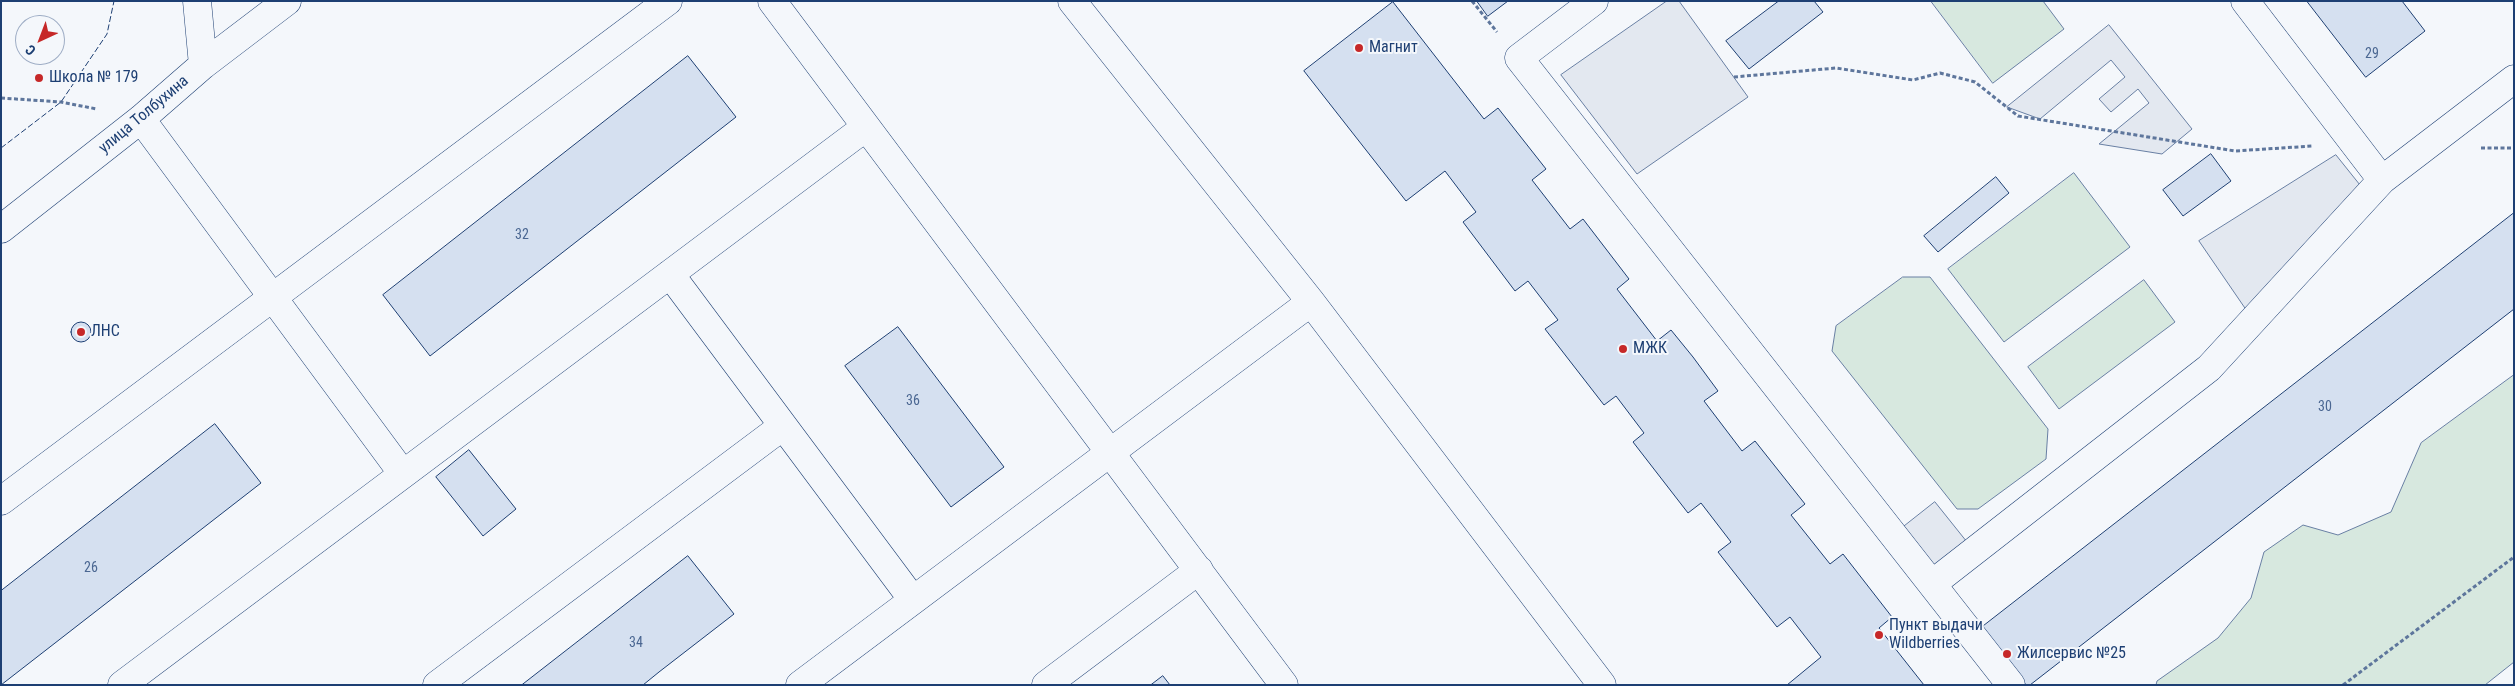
<!DOCTYPE html>
<meta charset="utf-8">
<style>
body{margin:0}
#map{position:relative;width:2515px;height:686px;overflow:hidden;background:#f4f7fb;font-family:"Roboto Condensed",sans-serif}
canvas{display:block}
.frame{position:absolute;inset:0;border:2px solid #1d3f73;pointer-events:none}
.north{position:absolute;left:15px;top:15px;width:50px;height:50px;box-sizing:border-box;background:#f4f7fb;border:1px solid #9eadc5;border-radius:50%;rotate:223deg;font-size:14px;font-weight:700;line-height:20px;text-align:center;color:#1d3f73}
.north::after{content:'';display:block;margin:auto;width:18px;height:22px;background:#c62828;clip-path:polygon(50% 0,100% 100%,50% 72%,0 100%)}
</style>
<div id="map">
<canvas width="2515" height="686"></canvas>
<div class="frame"></div>
<div class="north">С</div>
</div>
<script>
const g = document.querySelector('canvas').getContext('2d');
g.lineJoin = 'round';
function fill(path, color) { g.fillStyle = color; g.fill(path, 'evenodd'); }
function strokePath(path, color, width, dash) { g.strokeStyle = color; g.lineWidth = width; g.lineCap = dash ? 'butt' : 'round'; g.setLineDash(dash || []); g.stroke(path); }
function drawText(font, color, halo, rows, align = 'center') {
  g.font = font + ' "Roboto Condensed",sans-serif'; g.lineWidth = 4; g.setLineDash([]); g.textBaseline = 'middle'; g.strokeStyle = halo; g.fillStyle = color; for (const [text, x, y, turn = 0] of rows) {
    g.save(); g.translate(x, y); g.rotate((+turn || 0) * Math.PI / 180); g.textAlign = isNaN(turn) ? turn : align; if (halo) g.strokeText(text, 0, 0); g.fillText(text, 0, 0); g.restore();
  }
}
const green = new Path2D(`
 M1931 1H2043L2064 29 1993 83Z
 M2074 173 2130 247 2004 342 1948 269Z
 M1903 277H1930L2048 429 2046 459 1978 509H1957L1832 351 1836 326Z
 M2144 280 2175 322 2059 409 2028 367Z
 M2514 375V662L2485 685H2156L2157 681 2218 638 2251 598 2264 552 2303 525 2338 535 2391 512 2421 443Z`);
fill(green, '#d7e8df');
strokePath(green, '#687fa3', 1);
const parking = new Path2D(`
 M1667 1H1679L1748 97 1637 174 1561 75Z
 M2109 25 2192 129 2162 154 2099 144 2149 103 2138 89 2111 112 2099 99 2125 77 2111 60 2040 119 2007 107Z
 M2336 155 2364 190 2249 314 2199 241Z
 M1935 502 1971 547 1933 576 1897 532Z`);
fill(parking, '#e3e8f0');
strokePath(parking, '#687fa3', 1);
const building = new Path2D(`
 M1477 1H1508L1488 16Z
 M1779 1H1814L1823 12 1749 69 1726 41Z
 M2307 1H2402L2425 31 2366 77Z
 M1393 2 1484 119 1498 108 1546 169 1532 180 1570 229 1583 219 1629 279 1617 289 1657 341 1671 330 1693 357 1718 391 1704 401 1742 451 1755 441 1805 504 1791 515 1830 564 1843 554 1892 617 1879 628 1924 685H1787L1821 657 1790 617 1777 627 1718 552 1731 542 1701 503 1688 513 1633 442 1644 433 1616 396 1604 405 1545 329 1558 320 1528 281 1515 291 1463 222 1476 212 1445 171 1406 201 1304 71Z
 M688 56 736 117 430 356 383 295Z
 M2211 154 2231 181 2183 216 2163 190Z
 M1996 177 2009 193 1938 252 1924 236Z
 M2514 213V309L2030 685H2026L1981 628Z
 M71 332a10 10 0 1 1 20 0a10 10 0 1 1-20 0Z
 M898 327 1004 467 951 507 845 366Z
 M215 424 261 483 1 685V591Z
 M469 450 516 509 483 536 436 477Z
 M688 556 734 614 659 672 643 685H522Z
 M1163 676 1170 685H1151Z`);
fill(building, '#d5e0f0');
strokePath(building, '#1d3f73', 1);
const minor = new Path2D(`
 M197 1 203 65
 M772 1 1284 685
 M1072 1 1311 302 1602 685
 M1594 1 1519 58 2011 685
 M2245 1 2382 180
 M141 119 403 474
 M1 229 141 119 203 65 287 1
 M670 274 913 600
 M1 501 668 1
 M1932 584 2209 368 2382 180 2514 79
 M122 685 866 127
 M437 685 783 426
 M800 685 1311 302
 M1046 685 1199 570`);
strokePath(minor, '#1d3f73', 29);
strokePath(new Path2D(`
 M1472 1 1497 32
 M1734 77 1836 68 1913 80 1940 73 1975 82 2018 116 2235 151 2313 146
 M1 98 61 102 97 109
 M2481 148H2514
 M2343 685 2514 557`), '#5e769c', 3, [4, 2.5]);
strokePath(minor, '#f4f7fb', 28);
strokePath(new Path2D(`
 M1 148 61 102 107 34 114 1`), '#1d3f73', 1, [6, 2.5]);
for (const [x, y, r, color] of [
 [1359,48,5,"#c62828"],
 [39,78,5,"#c62828"],
 [81,332,5,"#c62828"],
 [1623,349,5,"#c62828"],
 [1879,635,5,"#c62828"],
 [2007,654,5,"#c62828"]
]) { const dot = new Path2D(); dot.arc(x, y, r, 0, 2 * Math.PI); g.fillStyle = color; g.fill(dot); strokePath(dot, '#f4f7fb', 2); }
drawText('14px', '#4b6792', null, [
 ["29",2372,54],
 ["32",522,235],
 ["36",913,401],
 ["30",2325,407],
 ["26",91,568],
 ["34",636,643]
]);
drawText('16px', '#1d3f73', '#f4f7fb', [
 ["Магнит",1369,48],
 ["Школа № 179",49,78],
 ["ЛНС",91,332],
 ["МЖК",1633,349],
 ["Пункт выдачи",1889,626],
 ["Wildberries",1889,644],
 ["Жилсервис №25",2017,654]
], 'left');
drawText('16px', '#1d3f73', '#f4f7fb', [
 ["улица Толбухина",144,115,-40]
]);
</script>
